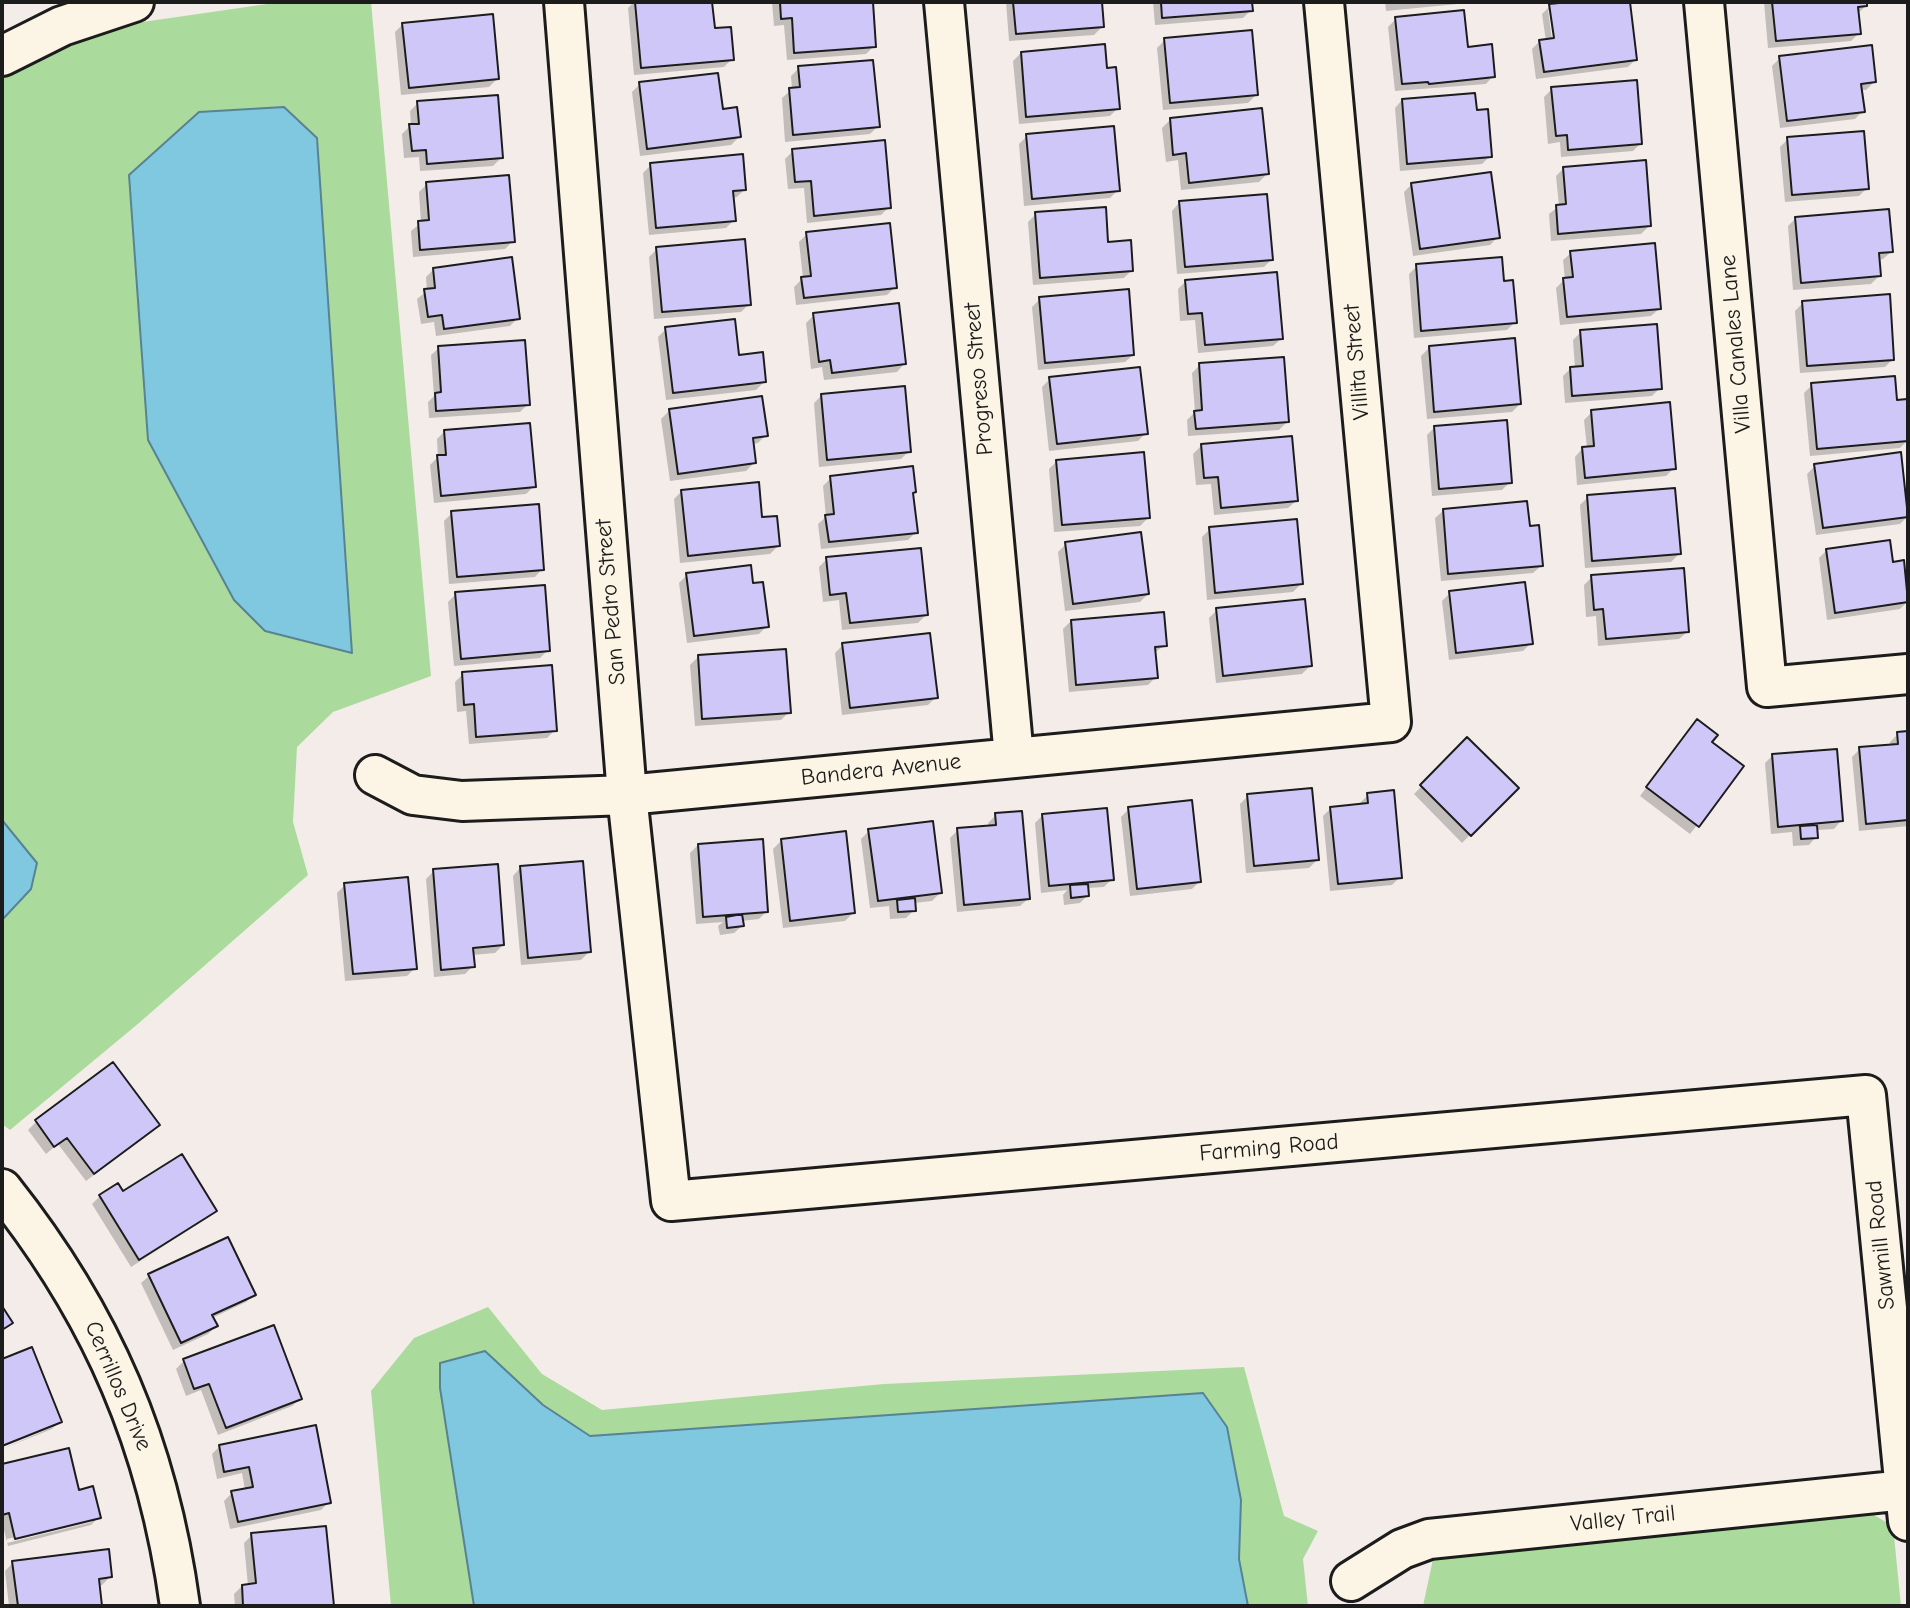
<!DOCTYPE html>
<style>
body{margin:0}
#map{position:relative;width:1910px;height:1608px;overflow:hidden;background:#f3ece9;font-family:"Comic Neue",sans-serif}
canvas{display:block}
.frame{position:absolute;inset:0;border:4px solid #1c1c1c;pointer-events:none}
</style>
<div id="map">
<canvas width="1910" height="1608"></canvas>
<div class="frame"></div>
</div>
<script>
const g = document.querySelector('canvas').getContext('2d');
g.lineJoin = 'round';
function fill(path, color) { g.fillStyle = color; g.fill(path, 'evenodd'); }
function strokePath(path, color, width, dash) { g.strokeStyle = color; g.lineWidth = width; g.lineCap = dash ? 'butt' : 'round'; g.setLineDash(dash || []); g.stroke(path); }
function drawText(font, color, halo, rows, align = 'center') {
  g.font = font + ' "Comic Neue",sans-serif'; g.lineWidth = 5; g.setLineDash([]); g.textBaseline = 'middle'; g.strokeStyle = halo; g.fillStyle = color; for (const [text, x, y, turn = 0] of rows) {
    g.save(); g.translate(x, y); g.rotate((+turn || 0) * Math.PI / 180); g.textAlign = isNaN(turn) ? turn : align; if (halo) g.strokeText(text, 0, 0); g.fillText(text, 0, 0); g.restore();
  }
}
fill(new Path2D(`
 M281 2H371L431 676 333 712 297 747 293 822 308 875 139 1023 10 1130 2 1124V77L34 58 108 27Z
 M488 1307 542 1374 602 1410 884 1384 1244 1367 1284 1516 1318 1531 1303 1559 1308 1606H391L371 1391 414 1338Z
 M1865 1510 1893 1526 1901 1606H1423L1433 1559 1634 1532Z`), '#abdb9c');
const water = new Path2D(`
 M284 107 317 138 352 653 265 631 234 600 148 440 129 175 199 112Z
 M2 820 37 863 31 889 2 920Z
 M485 1351 543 1405 590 1436 1203 1393 1227 1427 1241 1500 1239 1559 1248 1606H474L440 1388V1363Z`);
fill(water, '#80c7e0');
strokePath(water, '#588392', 2);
fill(new Path2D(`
 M634 2H710L713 30 732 59 724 67 634 75 628 8Z
 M772 2H871L874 46 866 54 787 60 784 25 774 26Z
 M1006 2H1100L1102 27 1094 35 1009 41Z
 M1153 2H1250L1251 10 1243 18 1155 25Z
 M1385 2H1478L1386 11Z
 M1583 2H1628L1636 59 1628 67 1536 79 1532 49 1540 41H1546L1542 14 1550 6ZM1548 10H1552L1557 46 1553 47Z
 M1764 2H1865L1866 6 1857 14 1859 33 1851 41 1768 48Z
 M1396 19 1467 49 1493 76 1486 84 1395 91 1388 27Z
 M403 24 497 79 489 87 401 95 395 32Z
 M1165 40 1256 95 1248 103 1163 110 1157 48Z
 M1021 53 1105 70 1118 108 1110 116 1019 124 1013 61Z
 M1780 58 1874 82 1866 90H1860L1863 111 1855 119 1780 128 1772 66Z
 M799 68 878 126 870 134 785 142 782 98 792 89 791 76Z
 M640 84 721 110 739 137 731 145 640 156 632 92Z
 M1552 89 1641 143 1633 151 1561 157 1560 142 1548 144 1544 97Z
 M1402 100 1475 112 1490 156 1482 164 1400 171 1395 108Z
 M418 103 501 158 493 166 420 171 419 157 404 158 402 134 411 125 410 111Z
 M1170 120 1267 174 1259 182 1181 190 1178 160 1166 162 1162 128Z
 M1027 136 1118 190 1110 198 1024 206 1019 144Z
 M1788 139 1867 188 1859 196 1785 202 1780 147Z
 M793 151 889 207 881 215 807 223 804 188 788 189 785 159Z
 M651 165 745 189 737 197 732 198 734 220 726 228 649 235 643 173Z
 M1564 168 1649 226 1641 234 1551 241 1549 214 1559 206 1556 176Z
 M427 184 513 241 505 249 413 257 411 231 421 223 419 192Z
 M1412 184 1498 237 1490 245 1413 256 1404 192Z
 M1179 203 1272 259 1264 267 1177 274 1172 211Z
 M1036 214 1107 244 1132 270 1124 278 1033 285 1028 222Z
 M1796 218 1891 252 1883 259 1877 260 1879 276 1871 284 1793 290 1788 226Z
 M807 234 895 287 887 295 796 305 794 287 803 278 799 242Z
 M657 249 749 304 741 312 654 319 649 257Z
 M1571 253 1659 309 1651 316 1560 325 1556 288 1565 279 1563 260Z
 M1417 266 1503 283 1515 322 1507 330 1414 338 1409 274Z
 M434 269 518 318 510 326 436 336 434 322 421 324 417 299 427 291 426 277Z
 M1186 281 1281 339 1273 346 1198 353 1195 320 1180 321 1178 289Z
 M1040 299 1133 355 1125 362 1038 370 1032 307Z
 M1803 303 1893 359 1885 367 1800 373 1795 311Z
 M814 315 904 364 897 372 824 380 822 367 811 369 806 323Z
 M666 329 738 357 764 382 756 390 666 400 658 337Z
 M1581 332 1660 388 1652 396 1565 403 1563 376 1571 368H1575L1573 340Z
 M439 348 528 404 520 412 429 418 428 402 434 396 431 355Z
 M1429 348 1520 404 1512 412 1427 419 1421 356Z
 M1200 365 1287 422 1279 430 1188 436 1187 420 1195 412 1192 373Z
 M1050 379 1146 433 1138 441 1049 451 1042 387Z
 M1812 385 1896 402 1905 401 1908 440 1900 448 1810 456 1804 393Z
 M822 395 909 451 901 459 819 467 814 403Z
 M669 411 766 435 758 443 752 444 754 463 746 471 670 481 661 419Z
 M1592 412 1674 468 1666 476 1577 485 1575 457 1582 449 1587 448 1584 420Z
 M1435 427 1510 482 1502 490 1432 496 1427 435Z
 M445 431 534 486 526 494 434 503 430 465 438 457 437 439Z
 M1201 446 1296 501 1288 508 1214 515 1211 484 1196 485 1193 454Z
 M1899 454 1908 516 1900 524 1816 535 1807 474 1815 466Z
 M1057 461 1148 518 1140 526 1054 532 1049 469Z
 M831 478 914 492 912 494 916 532 908 540 821 549 818 524 826 517 823 486Z
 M682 491 761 519 778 546 770 554 680 563 674 499Z
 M1588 497 1679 554 1671 562 1585 568 1580 505Z
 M1443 511 1528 528 1541 566 1533 573 1441 581 1435 518Z
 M452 513 542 569 535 577 449 584 444 521Z
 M1210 529 1301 584 1293 592 1207 600 1202 537Z
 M1066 544 1148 594 1140 602 1065 611 1058 552Z
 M1827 550 1891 564 1903 562 1908 601 1900 609 1827 620 1819 558Z
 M827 559 926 615 918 623 842 630 839 600 823 602 819 567Z
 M687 575 752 585 767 626 759 634 687 643 679 583Z
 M1592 577 1687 632 1679 639 1598 646 1596 616 1586 617 1584 585Z
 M1450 593 1531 643 1523 651 1449 660 1442 601Z
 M456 594 548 650 540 658 454 666 448 602Z
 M1217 610 1310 666 1302 674 1216 683 1209 618Z
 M1071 621 1165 645 1154 653 1156 677 1148 685 1069 692 1063 629Z
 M843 645 936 697 928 705 842 715 835 653Z
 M698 657 789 712 781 720 695 726 690 665Z
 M463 674 555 730 547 738 469 744 466 711 457 712 455 682Z
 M1690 729 1742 767 1690 834 1640 796Z
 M1908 733V826L1859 831 1852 757 1860 749 1890 746V742L1898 734Z
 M1467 740 1516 788 1462 843 1414 794Z
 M1773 755 1841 821 1834 829 1816 830V837L1809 845 1793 846 1792 832 1771 834 1765 763Z
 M1368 795 1400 877 1392 885 1330 891 1323 816 1331 808 1360 806V803Z
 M1248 796 1317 860 1309 868 1246 873 1240 804Z
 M1129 809 1200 881 1192 889 1130 896 1121 817Z
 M996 815 1028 899 1020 906 957 912 950 838 958 830 989 827 988 823Z
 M1043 815 1112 879 1104 887 1087 888 1088 895 1080 903 1064 905 1063 895 1067 890 1041 893 1035 823Z
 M869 831 940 893 932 901 914 903V910L906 918 890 919 889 906 870 908 861 839Z
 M781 841 853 913 845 921 783 928 773 849Z
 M698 845 767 911 759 919 741 921 742 926 734 933 720 935 718 926 723 922 696 924 690 853Z
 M520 868 589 952 581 960 521 965 513 876Z
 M434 871 503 945 495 953 472 955 473 966 465 974 434 977 426 879Z
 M345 885 415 968 407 976 345 981 337 893Z
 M36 1122 150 1132 86 1181 58 1144 46 1154 28 1130Z
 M123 1193 215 1210 207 1218 131 1267 92 1204 100 1196Z
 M149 1276 254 1295 246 1302 212 1318 216 1326 208 1334 173 1350 141 1283Z
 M31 1349 60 1421 52 1429 2 1449 53 1427V1424L2 1444V1361Z
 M184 1361 300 1399 292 1406 218 1435 201 1390 186 1396 176 1369Z
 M220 1446 329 1502 321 1510 230 1529 224 1501 232 1493 245 1490 242 1473 217 1479 212 1454Z
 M67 1450 78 1492 99 1517 91 1525 8 1546 2 1522V1466ZM92 1518V1522L7 1543V1539Z
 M252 1535 332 1606H235L234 1594 242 1586H248L244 1543Z
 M13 1563 110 1577 102 1585H98L101 1606H9L5 1571Z`), '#0003');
const building = new Path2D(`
 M635 2H712L715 28 731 27 734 60 641 68Z
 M780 2H873L876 47 794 53 792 18 781 19Z
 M1013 2H1102L1104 27 1016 34Z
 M1161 2H1252L1253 11 1162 18Z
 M1569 2H1630L1637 60 1544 72 1539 40 1554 38 1549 4Z
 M1772 2H1867V6L1858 7 1861 34 1776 41Z
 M1464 10 1468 47 1492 44 1495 77 1429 84 1428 82 1402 84 1395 17Z
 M493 14 499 79 409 88 402 23Z
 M1252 30 1258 95 1170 103 1164 38Z
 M1105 44 1107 68 1116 67 1120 109 1026 117 1021 52Z
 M1872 45 1876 82 1861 84 1865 112 1787 121 1779 56Z
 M873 60 880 127 793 135 789 88 800 87 798 66Z
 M718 73 723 109 737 107 741 137 647 149 639 82Z
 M1637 80 1642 144 1568 150 1567 135 1556 136 1551 87Z
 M1475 93 1477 110 1488 109 1492 157 1407 164 1402 99Z
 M498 95 503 158 427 164 426 150 412 151 409 124H419L417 101Z
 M1262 108 1269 174 1189 183 1186 153 1173 155 1170 118Z
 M1114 126 1120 191 1032 199 1026 134Z
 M1864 131 1869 189 1792 195 1787 137Z
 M885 140 891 208 814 216 811 181 795 182 792 149Z
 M743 154 746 190 733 191 736 221 656 228 650 163Z
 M1646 160 1651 226 1558 234 1556 205 1566 204 1563 167Z
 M1491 172 1500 238 1420 249 1411 183Z
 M509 175 515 242 420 250 418 221 429 220 426 182Z
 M1267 194 1273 260 1185 267 1179 201Z
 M1106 207 1108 242 1131 240 1133 271 1040 278 1035 212Z
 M1889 209 1893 252 1879 253 1881 276 1801 283 1795 217Z
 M890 223 897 288 804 298 801 277 811 276 806 232Z
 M745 239 751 305 662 312 656 247Z
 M1655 243 1661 309 1567 317 1563 278 1573 277 1570 251Z
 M512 257 520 319 444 329 442 315 428 317 424 289 435 288 433 268Z
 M1502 257 1504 281 1513 280 1517 323 1421 331 1416 264Z
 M1277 272 1283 339 1205 345 1202 313 1188 314 1185 280Z
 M1129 289 1134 355 1045 363 1039 297Z
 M1890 294 1894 360 1807 366 1802 301Z
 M899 303 906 364 832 373 830 360 819 362 813 313Z
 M735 319 739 355 763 352 766 382 673 393 665 327Z
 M1657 324 1662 389 1572 396 1570 367 1583 366 1580 330Z
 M1515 338 1521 404 1434 412 1429 346Z
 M525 340 530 405 436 411 435 393 441 392 438 346Z
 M1284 357 1289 422 1196 429 1194 411 1202 410 1199 363Z
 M1140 367 1148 434 1057 444 1049 377Z
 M1895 376 1897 400 1907 399 1908 441 1817 449 1811 383Z
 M905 386 911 452 827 460 821 394Z
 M762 396 768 436 753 438 756 463 678 474 669 409Z
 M1670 402 1676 469 1585 478 1582 447 1594 446 1591 410Z
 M1507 420 1512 483 1439 489 1434 426Z
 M530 423 536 487 441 496 437 455H446L444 430Z
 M1292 436 1298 501 1221 508 1218 477 1204 478 1201 444Z
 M1144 452 1150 518 1062 525 1056 460Z
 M1901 452 1908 517 1823 528 1814 464Z
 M913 466 916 492 913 493 918 533 829 542 825 515 834 514 830 476Z
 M759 482 762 517 777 516 780 546 688 556 681 490Z
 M1675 488 1681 554 1592 561 1587 495Z
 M1527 501 1530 526 1539 525 1543 566 1448 574 1443 509Z
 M539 504 544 570 457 577 451 511Z
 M1297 519 1303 584 1215 593 1209 527Z
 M1141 532 1149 594 1073 604 1065 542Z
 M1890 540 1893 562 1904 560 1908 602 1835 613 1826 549Z
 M921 548 928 615 850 623 846 593 830 595 826 557Z
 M751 565 753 583 763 582 769 627 694 636 686 573Z
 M1684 568 1689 632 1606 639 1603 609 1594 610 1591 575Z
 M1525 582 1533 644 1456 653 1449 591Z
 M545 585 550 651 461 659 455 592Z
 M1305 599 1312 666 1223 676 1216 608Z
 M1164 612 1167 646 1155 647 1158 678 1076 685 1071 620Z
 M930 633 938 698 850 708 842 643Z
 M786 649 791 713 702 719 698 655Z
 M552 665 557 731 476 737 474 704 464 705 462 672Z
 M1697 719 1718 735 1712 742 1744 766 1699 827 1646 787Z
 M1908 731V820L1866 824 1859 747 1898 744 1897 732Z
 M1467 737 1519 788 1471 836 1420 785Z
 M1837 749 1843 821 1778 827 1772 754Z
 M1312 788 1319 860 1254 866 1247 794Z
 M1394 790 1402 878 1338 884 1330 807 1368 803 1367 793Z
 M1192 800 1201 882 1137 889 1128 807Z
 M1107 808 1114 880 1049 886 1042 814Z
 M1022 811 1030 899 964 905 957 828 996 825 995 813Z
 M933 821 942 893 878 901 868 829Z
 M1817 825 1818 838 1801 839 1800 826Z
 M846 831 855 913 790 921 781 839Z
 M763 839 768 912 703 917 698 844Z
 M583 861 591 952 528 958 520 866Z
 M498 864 504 945 473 948 475 967 441 970 433 869Z
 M408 877 417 969 353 974 344 883Z
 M1088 884 1089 896 1071 898 1070 885Z
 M915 898 916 911 898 912 897 900Z
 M742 914 744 926 727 928 726 917Z
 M113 1062 160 1125 94 1174 67 1138 54 1147 35 1120Z
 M182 1154 217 1211 139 1260 99 1195 118 1183 123 1191Z
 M228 1237 256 1295 212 1315 218 1326 181 1343 148 1274Z
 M2 1306 13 1323 2 1330Z
 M274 1325 302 1399 226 1428 209 1384 194 1389 183 1359Z
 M32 1347 62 1422 2 1446V1359Z
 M316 1425 331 1503 238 1522 231 1491 253 1487 249 1467 224 1472 219 1445Z
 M69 1448 79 1490 93 1486 101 1518 15 1539 9 1513 2 1515V1464Z
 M326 1526 334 1606H243L242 1585 256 1583 251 1533Z
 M109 1549 112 1577 99 1579 102 1606H18L12 1561Z`);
fill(building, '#d0c7f9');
strokePath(building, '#1c1c1c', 2);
const minor = new Path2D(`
 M564 2 627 795 671 1201 1866 1095 1908 1521
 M944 2 1014 757
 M1704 2 1767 687 1908 674
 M2 56 62 26 134 2
 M375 775 413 795 462 801 627 795 1391 722 1324 2
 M2 1189C103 1316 158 1445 180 1606
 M1351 1581 1402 1549 1429 1539 1905 1490`);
strokePath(minor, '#1c1c1c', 44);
strokePath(minor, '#fcf5e5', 38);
drawText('23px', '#1c1c1c', '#fcf5e5', [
 ["Villa Canales Lane",1736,344,-95],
 ["Villita Street",1357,362,-95],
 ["Progreso Street",979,379,-95],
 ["San Pedro Street",611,602,-95],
 ["Bandera Avenue",881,770,-6],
 ["Farming Road",1269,1148,-5],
 ["Sawmill Road",1881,1245,-96],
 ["Cerrillos Drive",118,1386,67],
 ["Valley Trail",1623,1519,-6]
]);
</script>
